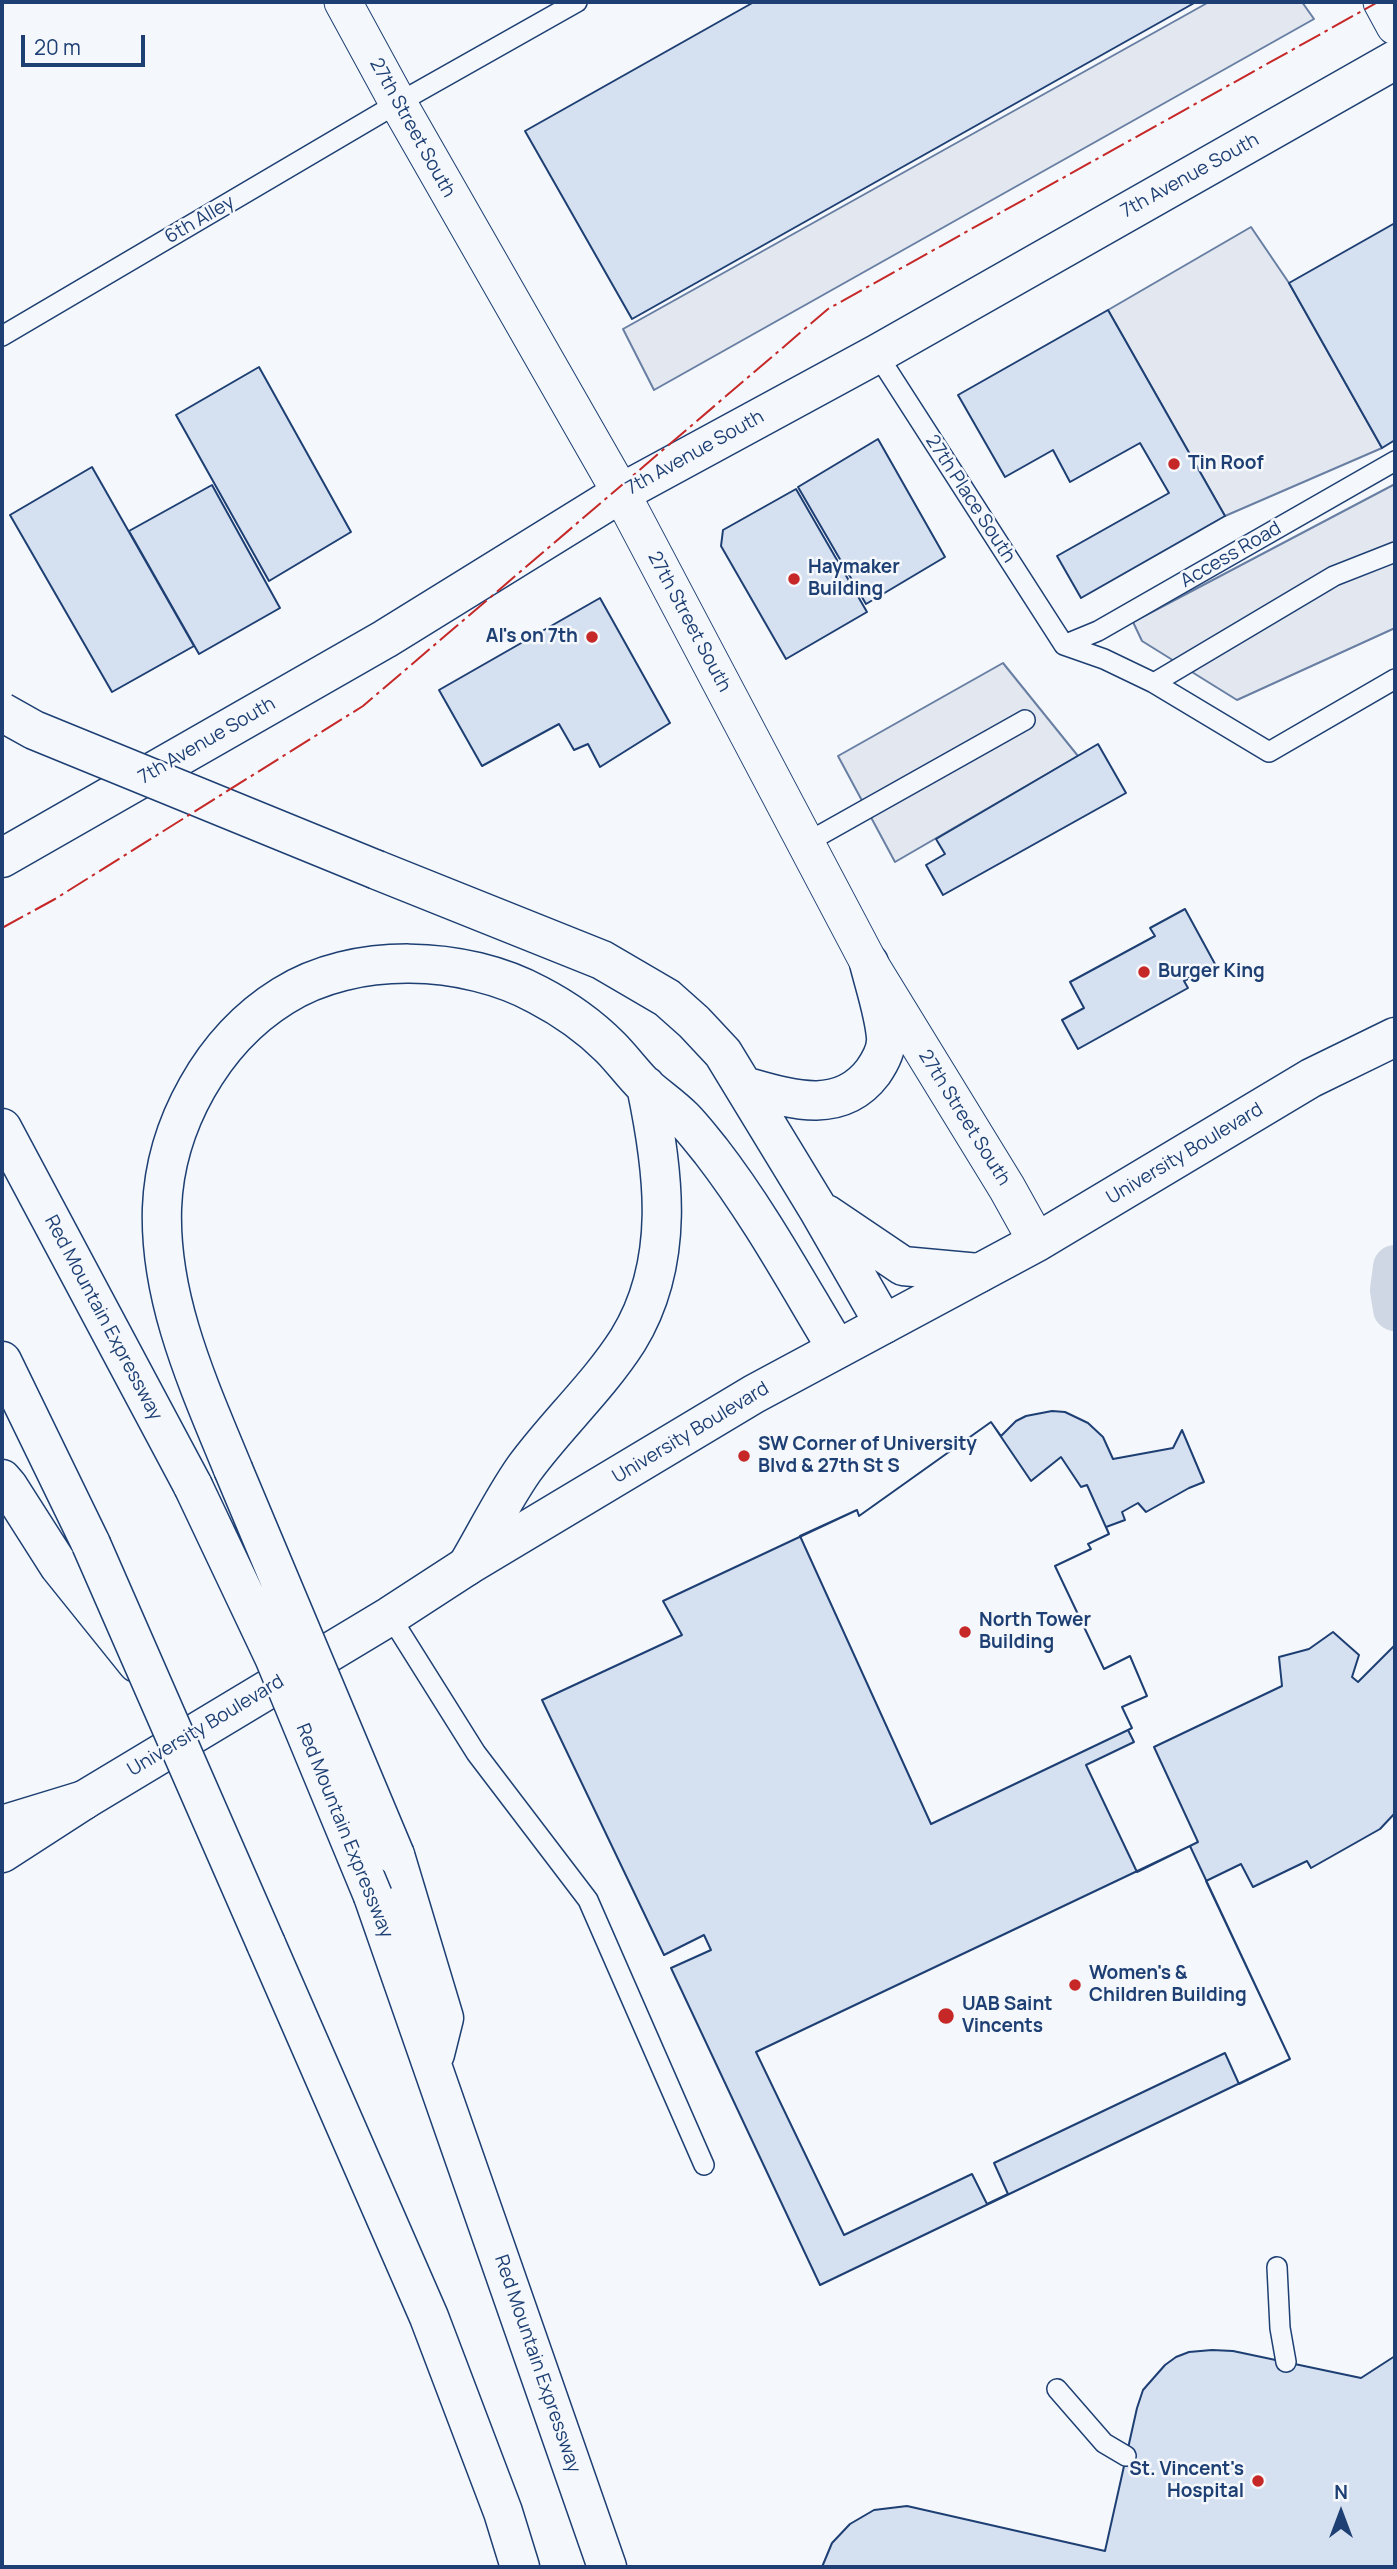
<!DOCTYPE html>
<style>
body{margin:0}
#map{position:relative;width:1397px;height:2569px;overflow:hidden;background:#f4f7fb;font-family:Manrope,sans-serif}
canvas{display:block}
.frame{position:absolute;inset:0;border:4px solid #1d3f73;pointer-events:none}
.north{position:absolute;left:1306px;top:2478px;width:70px;height:70px;-webkit-text-stroke:5px #f4f7fb;paint-order:stroke;rotate:0deg;font-size:19px;font-weight:700;line-height:28px;text-align:center;color:#1d3f73}
.north::after{content:'';display:block;margin:auto;width:24px;height:32px;background:#1d3f73;clip-path:polygon(50% 0,100% 100%,50% 72%,0 100%)}
.scale{position:absolute;left:21px;top:35px;width:124px;height:32px;box-sizing:border-box;border:4px solid #1d3f73;border-top:0;padding-left:9px;font-size:21px;line-height:24px;white-space:nowrap;color:#1d3f73;-webkit-text-stroke:5px #f4f7fb;paint-order:stroke}
</style>
<div id="map">
<canvas width="1397" height="2569"></canvas>
<div class="frame"></div>
<div class="north">N</div>
<div class="scale">20 m</div>
</div>
<script>
const g = document.querySelector('canvas').getContext('2d');
g.lineJoin = 'round';
function fill(path, color) { g.fillStyle = color; g.fill(path, 'evenodd'); }
function strokePath(path, color, width, dash) { g.strokeStyle = color; g.lineWidth = width; g.lineCap = dash ? 'butt' : 'round'; g.setLineDash(dash || []); g.stroke(path); }
function drawText(font, color, halo, rows, align = 'center') {
  g.font = font + ' Manrope,sans-serif'; g.lineWidth = 5; g.setLineDash([]); g.textBaseline = 'middle'; g.strokeStyle = halo; g.fillStyle = color; for (const [text, x, y, turn = 0] of rows) {
    g.save(); g.translate(x, y); g.rotate((+turn || 0) * Math.PI / 180); g.textAlign = isNaN(turn) ? turn : align; if (halo) g.strokeText(text, 0, 0); g.fillText(text, 0, 0); g.restore();
  }
}
const parking = new Path2D(`
 M1209 2H1302L1314 19 654 390 623 329Z
 M1251 227 1289 283 1382 448 1225 516 1108 310Z
 M1395 484V628L1237 700 1142 641 1133 622Z
 M1003 663 1078 756 895 862 838 756Z`);
fill(parking, '#e3e8f0');
strokePath(parking, '#687fa3', 2);
strokePath(new Path2D(`
 M1395 1267 1392 1290 1395 1309`), '#cfd7e4', 44);
const building = new Path2D(`
 M754 2H1196L632 319 525 131Z
 M1395 223V440L1382 448 1289 283Z
 M1108 310 1225 516 1081 598 1057 556 1169 493 1140 443 1070 482 1053 450 1005 477 958 395Z
 M259 367 351 532 269 581 176 415Z
 M878 439 945 557 866 604 798 487Z
 M92 467 194 646 112 692 10 515Z
 M212 485 280 608 199 654 129 531Z
 M796 489 867 612 786 659 721 546 723 530Z
 M600 598 670 723 600 767 588 744 574 750 559 724 482 766 439 690Z
 M1098 744 1126 793 943 895 926 865 945 854 936 839Z
 M1185 909 1215 964 1184 981 1188 988 1078 1049 1062 1020 1084 1008 1070 982 1155 936 1150 928Z
 M1052 1411 1065 1412 1088 1423 1103 1437 1113 1459 1173 1448 1182 1430 1204 1482 1189 1488 1146 1512 1138 1503 1122 1512 1125 1520 1106 1527 1109 1534 1088 1544 1091 1549 1055 1566 1104 1669 1130 1656 1147 1696 1122 1707 1132 1728 1128 1730 1134 1742 1086 1765 1137 1872 1198 1842 1154 1747 1282 1686 1279 1657 1309 1649 1333 1632 1359 1655 1352 1677 1358 1682 1395 1645V1813L1380 1829 1311 1868 1307 1861 1253 1887 1241 1864 1206 1881 1290 2059 820 2285 671 1968 711 1950 704 1935 664 1955 542 1700 682 1635 663 1601 857 1510 859 1516 991 1422 1001 1436 1016 1421 1026 1416Z
 M991 1422 1031 1481 1061 1457 1081 1487 1087 1485 1109 1534 1088 1544 1091 1549 1055 1566 1104 1669 1130 1656 1147 1696 1122 1707 1132 1728 1128 1730 931 1824 800 1536 857 1510 859 1516Z
 M1190 1846 1290 2059 1239 2084 1225 2053 994 2163 1008 2194 987 2204 972 2174 844 2235 756 2052Z
 M1212 2350 1233 2351 1361 2378 1395 2356V2567H822L832 2543 850 2524 874 2510 907 2506 1105 2551 1137 2408 1143 2390 1165 2365 1176 2357 1189 2352Z`);
fill(building, '#d5e0f0');
strokePath(building, '#1d3f73', 2);
const lane = new Path2D(`
 M2 336 398 103 577 2
 M877 354 1064 645
 M1064 645 1098 631 1395 461
 M1064 645 1104 659 1154 683 1334 576 1395 552
 M1154 683 1269 752 1395 679
 M806 843 1025 720
 M390 1616 476 1753 588 1900 704 2165
 M1277 2267 1280 2328 1286 2362
 M1057 2389 1104 2443 1126 2456`);
const street = new Path2D(`
 M343 2 398 103 621 493 869 963 1007 1188 1037 1242
 M1382 2 1395 26`);
const secondary = new Path2D(`
 M2 858 385 639 621 493 877 354 1395 60
 M2 1853 84 1800 390 1616 467 1566 754 1394 1037 1242 1311 1078 1395 1037`);
const highway = new Path2D(`
 M377 870 602 960 667 998 694 1022 723 1053 818 1209 884 1324
 M744 1086C790 1099 840 1116 873 1072 880 1062 887 1049 886 1037 884 1013 875 987 869 963
 M2 1128 193 1486
 M826 1214 903 1266 979 1273
 M2 1361 91 1544
 M233 1469C199 1386 159 1300 162 1208 165 1126 212 1040 283 996 354 951 465 955 538 995 563 1008 590 1027 610 1047 622 1059 632 1073 644 1085 656 1096 671 1106 683 1118 693 1128 702 1140 711 1151 759 1213 797 1283 837 1349
 M2 1479 8 1486 59 1566 137 1663
 M467 1566C486 1534 503 1499 524 1469 556 1425 598 1387 628 1340 676 1262 664 1171 646 1086
 M2 1825 84 1800
 M395 1855 444 2018 435 2054
 M373 1896 607 2567
 M266 1944 429 2317 503 2512 520 2567`);
strokePath(lane, '#1d3f73', 22);
strokePath(street, '#1d3f73', 39);
strokePath(secondary, '#1d3f73', 41);
strokePath(highway, '#1d3f73', 41);
strokePath(lane, '#f4f7fb', 19);
strokePath(street, '#f4f7fb', 37);
strokePath(secondary, '#f4f7fb', 38);
strokePath(highway, '#f4f7fb', 38);
const highwayBridge = new Path2D(`
 M2 712 34 730 377 870
 M233 1469 395 1855
 M193 1486 274 1657 373 1896
 M91 1544 266 1944`);
strokePath(highwayBridge, '#1d3f73', 41, []);
strokePath(highwayBridge, '#f4f7fb', 38);
strokePath(new Path2D(`
 M2 928 55 899 363 706 828 309 1378 2`), '#c62828', 2, [24, 5, 3.5, 5]);
for (const [x, y, r, color] of [
 [1174,464,7,"#c62828"],
 [794,579,7,"#c62828"],
 [592,637,7,"#c62828"],
 [1144,972,7,"#c62828"],
 [744,1456,7,"#c62828"],
 [965,1632,7,"#c62828"],
 [1075,1985,7,"#c62828"],
 [946,2016,9,"#c62828"],
 [1258,2481,7,"#c62828"]
]) { const dot = new Path2D(); dot.arc(x, y, r, 0, 2 * Math.PI); g.fillStyle = color; g.fill(dot); strokePath(dot, '#f4f7fb', 2.5); }
drawText('19px', '#1d3f73', '#f4f7fb', [
 ["27th Street South",412,128,61],
 ["7th Avenue South",1190,176,-29],
 ["6th Alley",200,220,-30],
 ["7th Avenue South",695,453,-29],
 ["27th Place South",970,499,57],
 ["Access Road",1231,555,-30],
 ["27th Street South",689,622,62],
 ["7th Avenue South",207,741,-30],
 ["27th Street South",964,1118,58],
 ["University Boulevard",1185,1154,-31],
 ["Red Mountain Expressway",103,1318,62],
 ["University Boulevard",691,1433,-31],
 ["University Boulevard",206,1726,-31],
 ["Red Mountain Expressway",344,1831,68],
 ["Red Mountain Expressway",537,2364,71]
]);
drawText('bold 19px', '#1d3f73', '#f4f7fb', [
 ["Tin Roof",1188,464],
 ["Haymaker",808,568],
 ["Building",808,590],
 ["Al's on 7th",578,637,"right"],
 ["Burger King",1158,972],
 ["SW Corner of University",758,1445],
 ["Blvd & 27th St S",758,1467],
 ["North Tower",979,1621],
 ["Building",979,1643],
 ["Women's &",1089,1974],
 ["Children Building",1089,1996],
 ["UAB Saint",962,2005],
 ["Vincents",962,2027],
 ["St. Vincent's",1244,2470,"right"],
 ["Hospital",1244,2492,"right"]
], 'left');
</script>
